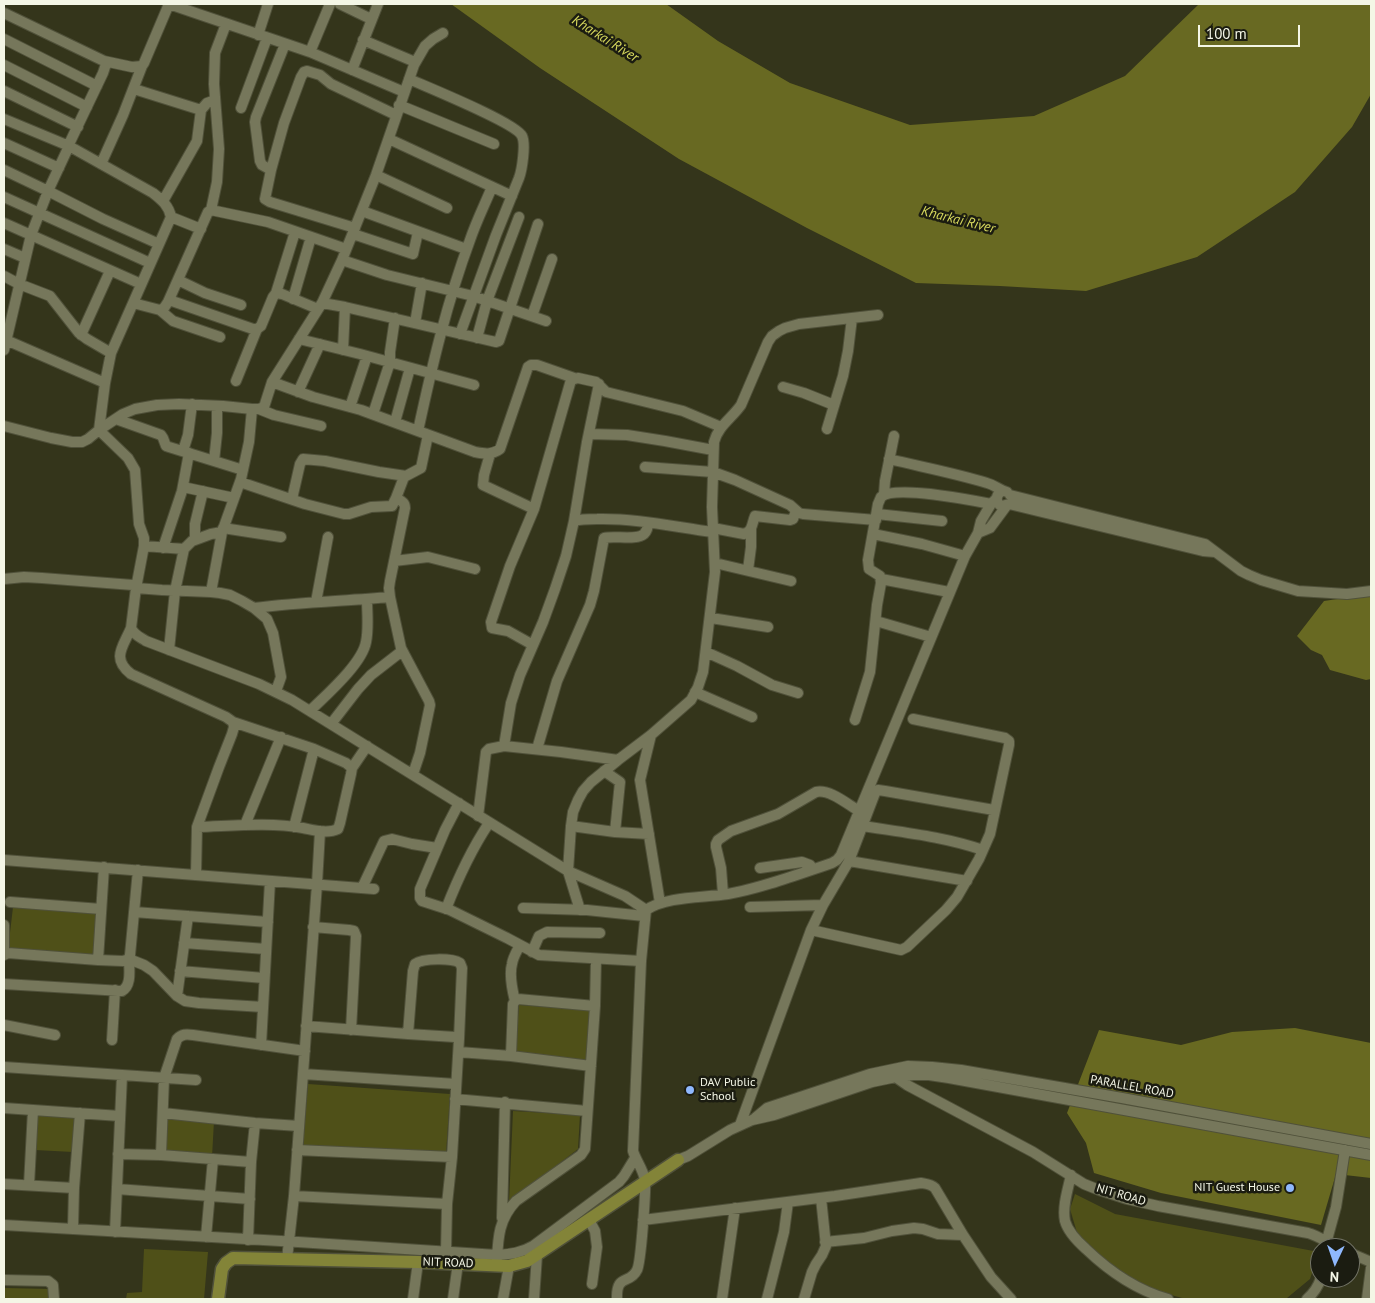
<!DOCTYPE html>
<style>
body{margin:0}
#map{position:relative;width:1375px;height:1303px;overflow:hidden;background:#34351b;font-family:"PT Sans",sans-serif}
canvas{display:block}
.frame{position:absolute;inset:0;border:5px solid #f4f6e6;pointer-events:none}
.north{position:absolute;left:1310px;top:1238px;width:50px;height:50px;box-sizing:border-box;background:#1b1c11;border:1px solid #727366;border-radius:50%;rotate:183deg;font-size:14px;font-weight:700;line-height:20px;text-align:center;color:#f4f6e6}
.north::after{content:'';display:block;margin:auto;width:18px;height:22px;background:#8fb8fd;clip-path:polygon(50% 0,100% 100%,50% 72%,0 100%)}
.scale{position:absolute;left:1198px;top:25px;width:102px;height:22px;box-sizing:border-box;border:2px solid #f4f6e6;border-top:0;padding-left:6px;font-size:15px;line-height:18px;white-space:nowrap;color:#f4f6e6;-webkit-text-stroke:4px #1b1c11;paint-order:stroke}
</style>
<div id="map">
<canvas width="1375" height="1303"></canvas>
<div class="frame"></div>
<div class="north">N</div>
<div class="scale">100 m</div>
</div>
<script>
const g = document.querySelector('canvas').getContext('2d');
g.lineJoin = 'round';
function fill(path, color) { g.fillStyle = color; g.fill(path, 'evenodd'); }
function strokePath(path, color, width, dash) { g.strokeStyle = color; g.lineWidth = width; g.lineCap = dash ? 'butt' : 'round'; g.setLineDash(dash || []); g.stroke(path); }
function drawText(font, color, halo, rows, align = 'center') {
  g.font = font + ' "PT Sans",sans-serif'; g.lineWidth = 5; g.setLineDash([]); g.textBaseline = 'middle'; g.strokeStyle = halo; g.fillStyle = color; for (const [text, x, y, turn = 0] of rows) {
    g.save(); g.translate(x, y); g.rotate((+turn || 0) * Math.PI / 180); g.textAlign = isNaN(turn) ? turn : align; if (halo) g.strokeText(text, 0, 0); g.fillText(text, 0, 0); g.restore();
  }
}
fill(new Path2D(`
 M13 907 97 913 94 956 8 950Z
 M519 1005 590 1010 587 1061 515 1055Z
 M308 1084 450 1094 446 1154 303 1145Z
 M513 1111 580 1115 578 1149 509 1202Z
 M36 1114 76 1116 73 1152 35 1150Z
 M166 1117 214 1121 212 1157 164 1152Z
 M1075 1194 1115 1214 1319 1252 1310 1279 1287 1298 1280 1299H1186L1156 1291 1120 1273 1078 1236 1070 1209Z
 M144 1249 208 1252 204 1299H126L127 1293 142 1292Z
 M4 1288 51 1289V1299H4Z`), '#4f5018');
fill(new Path2D(`
 M1295 1028 1371 1043V1178L1336 1174 1321 1225 1161 1193 1094 1173 1086 1143 1067 1113 1099 1030 1181 1045 1232 1032Z`), '#686921');
fill(new Path2D(`
 M451 4H666L718 41 790 83 910 125 1034 116 1125 76 1199 4H1371V94L1352 127 1295 192 1197 257 1086 291 1000 286 916 283 807 228 679 159 540 68Z
 M1371 594V679L1366 680 1330 670 1322 655 1311 650 1297 636 1324 601Z`), '#686922');
const minor = new Path2D(`
 M169 4 310 52 404 92
 M340 4 371 19
 M4 13 104 61 106 64 103 73 70 142 69 146 153 193C162 200 169 206 171 217L111 353 105 383 99 430 128 458 135 470 139 524 144 538V546L136 588 162 590 211 592 220 593 230 595 242 601 254 608 267 619 273 633 281 677 276 691
 M258 35 268 4
 M4 39 97 86
 M363 40 415 62
 M310 52 330 4
 M104 61 132 67 142 66 144 63 169 4
 M4 65 87 107
 M352 70 378 4
 M409 79C427 87 516 123 522 136 526 144 522 170 519 178L496 235 460 334
 M134 89 201 110
 M4 91 78 127
 M399 105 494 144
 M241 108 267 38
 M4 119 69 146 48 191 31 235 4 350
 M389 139 512 196
 M4 143 59 168
 M101 164 123 115 142 66
 M4 170 48 191 103 219 159 244
 M271 170 262 165 260 161 255 122 256 117 285 44
 M376 175 447 208
 M4 197 150 263
 M163 201 197 141 201 110 207 103 215 100
 M211 210 217 182 219 149 214 84 215 53 226 24
 M362 211 466 249
 M171 217 201 229
 M4 223 141 284
 M355 228 270 202 265 199 271 170 284 123 301 77 304 72 307 71 320 75 331 84 396 115
 M353 234 413 254 418 232
 M4 249 25 258
 M342 260 387 275 473 296 546 321
 M4 276 19 284 50 296 79 333 87 339 111 353
 M178 280 205 293 241 305
 M276 293 295 232
 M293 299 311 237
 M168 302 208 212 211 210 268 222 346 249
 M133 303 160 310 164 308 168 302 172 301 253 329H257L261 326 273 297 276 293 282 294 318 309
 M322 303 345 307 487 340 496 342 499 341 538 224
 M160 310 173 321 220 337
 M532 316 552 259
 M415 323 422 283
 M81 335 110 271
 M477 338 487 301 519 217
 M299 339 360 354 474 385
 M6 340 105 383
 M343 350 345 307
 M236 381 257 329
 M272 382 313 397 361 410 475 452C485 454 492 455 500 449L528 367 531 365H537L574 378
 M783 387 804 393 834 405
 M298 392 320 344
 M350 407 367 356
 M259 409 274 415 321 426
 M373 414 390 362V352L395 318
 M116 419 161 435 163 438 166 446 169 447 243 470
 M395 422 410 368
 M4 426 51 438 72 442H82L88 439 99 430 123 414 135 409 157 405 179 404 223 406 252 409H259L264 407 272 382 322 303 342 260 376 175 414 65 425 46 433 39 443 33
 M827 429 843 376 848 351 852 318
 M418 431C432 366 447 302 470 240 476 222 485 204 492 187
 M589 434 627 435 665 441 713 450
 M183 451 188 435 192 404
 M490 454 484 475 483 485 534 509
 M889 459C922 467 955 473 987 483 995 485 999 490 1007 492
 M214 461 217 433V406
 M645 467 713 472 735 480 790 505 799 513 803 514 876 520
 M240 482 305 504 344 514H349L371 507 392 506 396 498 404 477 421 468 428 435
 M183 487 234 498
 M1002 491C995 495 995 503 1002 506L1009 504 1203 551 1215 552
 M884 494 885 481 894 436
 M1010 495 1205 544 1241 571 1249 575 1261 580 1298 591 1347 594 1371 591
 M396 498C401 501 405 502 405 508L390 581 389 588 390 597 401 648 429 701 430 705 420 753 413 774
 M292 499 300 464 303 459 325 461 379 472 406 476
 M877 514 942 521
 M574 521 587 442 599 384
 M223 528 281 537
 M713 528 744 534C753 531 752 523 755 516L790 520 793 519 796 511
 M978 533 990 528 1007 505
 M873 534 922 544 965 556
 M195 539V524L203 491
 M144 546 184 549
 M163 548 182 491 189 453
 M394 561 428 557 475 569
 M715 563 791 581
 M748 570 751 547V529
 M4 579 24 577 42 578 133 585 136 588 131 628C134 635 140 637 146 641L259 684 292 700 568 871 625 896 646 910
 M881 579 949 592
 M211 592 222 532 241 479 249 442 252 409
 M316 602 328 537
 M254 608C299 602 345 601 390 597
 M711 618 768 627
 M876 621 931 637
 M131 628C123 647 111 658 131 674L226 717 233 722 234 727 232 734 219 767 197 827 196 875
 M533 645 508 631 492 628 491 622 510 566 534 509 571 380 578 378 596 382 606 392 683 411 721 427
 M169 650 175 591 184 549 192 541 211 534 222 532
 M706 652 737 666 772 685 798 693
 M695 692 752 717
 M310 711C326 695 362 664 366 642 369 628 367 613 367 599
 M855 720 870 672 877 605 881 583 880 576 869 569 868 560 878 504 881 497C895 485 971 500 991 504
 M331 724 358 689 371 675 402 651
 M651 735 640 780 660 903
 M504 746 511 703 520 675 543 622 555 589 566 556 574 521C581 519 589 519 597 519 636 518 675 527 713 532
 M537 749 557 681 590 605 594 591 604 538C614 535 636 541 644 534 647 531 648 526 648 523
 M352 768 367 746
 M604 771 620 782 615 832
 M459 803 445 830 420 889V898L422 901 450 910 507 938 539 955 641 961
 M478 816 486 752 489 749 504 746 561 752 618 760
 M245 825 281 737
 M857 825C899 832 942 836 983 850
 M571 826 615 832 649 834
 M197 827C232 826 269 822 303 828 314 830 327 834 338 829L340 823 351 774 352 768 346 763 314 749 233 722
 M294 827 314 749
 M4 860 374 889
 M849 861 967 881
 M760 868 802 862 810 865 813 869
 M362 888 384 841 392 839 412 844 437 848
 M723 894 721 868 716 847V844L718 840 731 831 778 814 816 792C830 789 847 804 859 811
 M10 902 101 909
 M750 907 823 905
 M523 908 587 910 644 916
 M446 909C458 878 471 850 489 823
 M580 910 568 871 571 826 573 812 578 800 583 791 591 782 618 760 651 735 691 700 698 687 703 672 715 572 712 507 714 442C718 426 732 418 741 405L768 342 772 336 779 331 785 328 799 324 878 315
 M134 912 268 922
 M4 925V954
 M313 927 349 930 354 931 356 936 351 1030
 M811 930 901 950 907 947 946 910 957 897 979 859 990 834 1009 745V741L1005 738 913 719
 M184 943 266 949
 M532 952 539 936 547 932 600 933
 M4 955 8 953 98 960 123 961 129 959 130 955 138 870
 M98 960 104 867
 M180 971 264 978
 M4 984 122 991C132 985 129 970 129 959L144 965 153 971 177 996 185 1001 199 1003 263 1007
 M177 996 188 916
 M515 1001C512 989 509 975 512 964 513 957 517 951 520 945
 M4 1025 55 1035
 M306 1026 408 1034 455 1037 459 1039 452 1157 447 1204 446 1252
 M408 1034 413 971 415 964C423 958 452 958 460 963L462 968 459 1039
 M112 1040 115 990
 M261 1045 270 881
 M459 1052 511 1056 591 1066
 M511 1056 513 1004 515 1001 518 999 595 1006
 M4 1067 196 1080
 M303 1074 456 1084
 M894 1076 907 1085 1033 1152 1084 1184 1099 1190 1127 1199 1158 1206 1308 1233C1319 1236 1328 1243 1339 1248
 M455 1099 587 1111
 M4 1108 120 1116
 M163 1113 255 1123 299 1126
 M755 1118 767 1108 870 1074 908 1066 932 1067 961 1070 1122 1098 1371 1144
 M740 1125 811 930 823 905 849 861 875 793 878 790 885 791 994 810
 M297 1150 452 1157
 M118 1154 161 1155 251 1162
 M161 1155 164 1078 177 1039C182 1034 186 1034 193 1035L305 1051
 M678 1160 688 1156 730 1130 752 1120 774 1115 872 1082 896 1077 913 1075H929L949 1078 1371 1155
 M1071 1175C1068 1189 1062 1207 1065 1221 1068 1232 1077 1241 1086 1249 1110 1272 1136 1290 1168 1299
 M4 1184 74 1188
 M29 1185 33 1110
 M117 1189 250 1199
 M294 1196 447 1204
 M502 1218 505 1102
 M589 1220 595 1231 597 1247 592 1284
 M643 1220 835 1196 921 1183C927 1184 931 1184 935 1188L963 1235 991 1277 1011 1299
 M4 1225 298 1242 497 1255C511 1254 521 1253 533 1246L619 1182 624 1176 635 1158
 M73 1228 74 1188 80 1113
 M115 1232 122 1075
 M206 1237 213 1159
 M248 1240 251 1162 255 1123
 M825 1242 864 1238 892 1231 914 1228 923 1229 938 1234 963 1235
 M1325 1247 1336 1207 1345 1150
 M1350 1253 1371 1262
 M287 1259 294 1196 317 884 320 831
 M497 1260C498 1237 499 1219 516 1201L581 1155 585 1149 595 1006 596 959
 M4 1280 48 1281 53 1285 54 1299
 M413 1299 418 1262
 M453 1299 458 1263
 M503 1299 509 1266
 M534 1299 537 1255
 M617 1299C616 1273 630 1285 637 1270 641 1263 646 1189 645 1180 643 1169 636 1161 633 1151L641 961 646 910C667 896 703 898 728 894 762 888 799 874 832 863L837 860 841 855 965 556 978 533 981 521 991 504 996 499
 M722 1299 735 1208
 M767 1299 784 1232 788 1202
 M804 1299 812 1272 816 1264 822 1255 826 1246 821 1198
 M1307 1299C1314 1293 1318 1287 1321 1278
 M1367 1299 1371 1268`);
const major = new Path2D(`
 M218 1299 222 1269 226 1263 233 1258 418 1262 509 1266 527 1261 678 1160`);
strokePath(minor, '#50513a', 12);
strokePath(major, '#50513a', 15);
strokePath(minor, '#76775b', 10);
strokePath(major, '#838438', 12);
for (const [x, y, r, color] of [
 [690,1090,5,"#8fb8fd"],
 [1290,1188,5,"#8fb8fd"]
]) { const dot = new Path2D(); dot.arc(x, y, r, 0, 2 * Math.PI); g.fillStyle = color; g.fill(dot); strokePath(dot, '#1b1c11', 2); }
drawText('12px', '#f4f6e6', '#1b1c11', [
 ["DAV Public",700,1083],
 ["School",700,1097],
 ["NIT Guest House",1280,1188,"right"]
], 'left');
drawText('12px', '#f4f6e6', '#1b1c11', [
 ["PARALLEL ROAD",1132,1087,10],
 ["NIT ROAD",1121,1195,16],
 ["NIT ROAD",448,1263,2]
]);
drawText('italic 14px', '#d7d95d', '#1b1c11', [
 ["Kharkai River",605,39,32],
 ["Kharkai River",958,220,14]
]);
</script>
